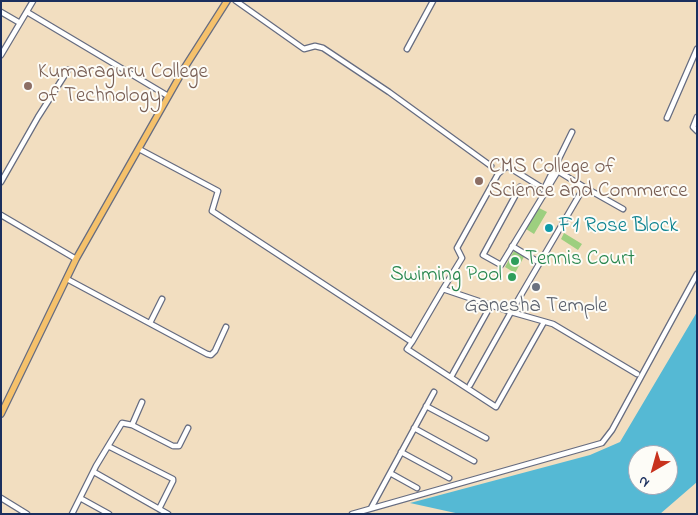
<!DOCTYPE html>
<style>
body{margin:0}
#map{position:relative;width:698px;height:515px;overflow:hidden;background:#f2dec0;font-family:"Indie Flower",sans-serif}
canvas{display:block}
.frame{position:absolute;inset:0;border:2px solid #1b2f5e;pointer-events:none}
.north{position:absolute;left:628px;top:445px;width:50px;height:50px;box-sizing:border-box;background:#fdfcf7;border:1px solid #a3aaba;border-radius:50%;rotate:218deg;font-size:14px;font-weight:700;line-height:20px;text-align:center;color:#1b2f5e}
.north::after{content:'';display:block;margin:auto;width:18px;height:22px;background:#c8321e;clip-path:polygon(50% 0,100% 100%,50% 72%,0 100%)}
</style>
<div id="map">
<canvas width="698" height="515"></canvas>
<div class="frame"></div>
<div class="north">N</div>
</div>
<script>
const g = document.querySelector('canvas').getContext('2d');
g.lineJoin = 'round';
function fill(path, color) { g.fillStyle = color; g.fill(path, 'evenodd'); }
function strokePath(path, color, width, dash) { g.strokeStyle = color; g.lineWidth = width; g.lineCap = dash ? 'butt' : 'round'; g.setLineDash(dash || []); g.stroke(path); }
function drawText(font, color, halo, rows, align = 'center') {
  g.font = font + ' "Indie Flower",sans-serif'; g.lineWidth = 4; g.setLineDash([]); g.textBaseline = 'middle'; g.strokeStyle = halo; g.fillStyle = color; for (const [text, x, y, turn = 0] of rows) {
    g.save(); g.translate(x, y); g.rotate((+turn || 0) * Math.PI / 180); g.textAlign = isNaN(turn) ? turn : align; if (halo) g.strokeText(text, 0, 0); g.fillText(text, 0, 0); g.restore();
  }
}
fill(new Path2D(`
 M539 208 547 212 534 234 526 229Z
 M564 233 582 244 578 250 561 239Z
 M515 249 525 255 515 273 505 267Z`), '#9dcf7f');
fill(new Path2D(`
 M697 312V482L660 514H460L410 503 590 455 620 442ZM638 455H668V485H638Z`), '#55b9d4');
const minor = new Path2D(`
 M236 1 304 49 315 46 323 48 389 92 491 166
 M1 12 20 23
 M27 12 168 96
 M407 49 433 1
 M1 55 33 1
 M697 117 693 127 697 131
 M667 118 697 49
 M139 149 218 191 212 211 412 342 443 289 511 312 584 187 623 209
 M556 170 584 187
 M1 182 38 117 68 70
 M520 187 483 255 501 265 558 171
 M1 215 76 259
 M512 246 540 263
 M67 279 207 354 211 355 215 351 226 327
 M443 289 462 258 457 248 498 174 507 166 544 189 572 132
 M150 323 162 299
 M412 342 407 349 496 407 544 322
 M451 377 491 305
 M470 385 511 312 553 324 637 374
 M426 406 486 438
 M132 425 142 402
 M414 428 474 461
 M108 446 173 479V481L159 509
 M401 452 449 478
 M94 472 168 514
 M390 473 417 488
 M1 498 27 514
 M80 498 109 514
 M371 508 434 392
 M72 514 96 466 122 423 132 425 173 446H179L188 428
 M352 514 602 443 612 430 697 274`);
const major = new Path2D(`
 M1 414 76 259 185 67 227 1`);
strokePath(minor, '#666c80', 7);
strokePath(major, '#666c80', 8);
strokePath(minor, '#fff', 4.5);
strokePath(major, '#f5c16b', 5.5);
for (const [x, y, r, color] of [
 [28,86,5,"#8d6e63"],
 [479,181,5,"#8d6e63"],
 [549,228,5,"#0f9aa8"],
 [515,261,5,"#2e9e5b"],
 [512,277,5,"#2e9e5b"],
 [536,287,5,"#6b7280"]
]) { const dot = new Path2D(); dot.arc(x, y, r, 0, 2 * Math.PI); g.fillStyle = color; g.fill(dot); strokePath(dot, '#fdfcf7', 2); }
drawText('21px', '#785e54', '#fdfcf7', [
 ["Kumaraguru College",38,74],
 ["of Technology",38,98],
 ["CMS College of",489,169],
 ["Science and Commerce",489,193]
], 'left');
drawText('21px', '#0d838f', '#fdfcf7', [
 ["F1 Rose Block",559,228]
], 'left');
drawText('21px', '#27864d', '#fdfcf7', [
 ["Tennis Court",525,261],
 ["Swiming Pool",502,277,"right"]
], 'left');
drawText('21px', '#5b616d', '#fdfcf7', [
 ["Ganesha Temple",536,308]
]);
</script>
